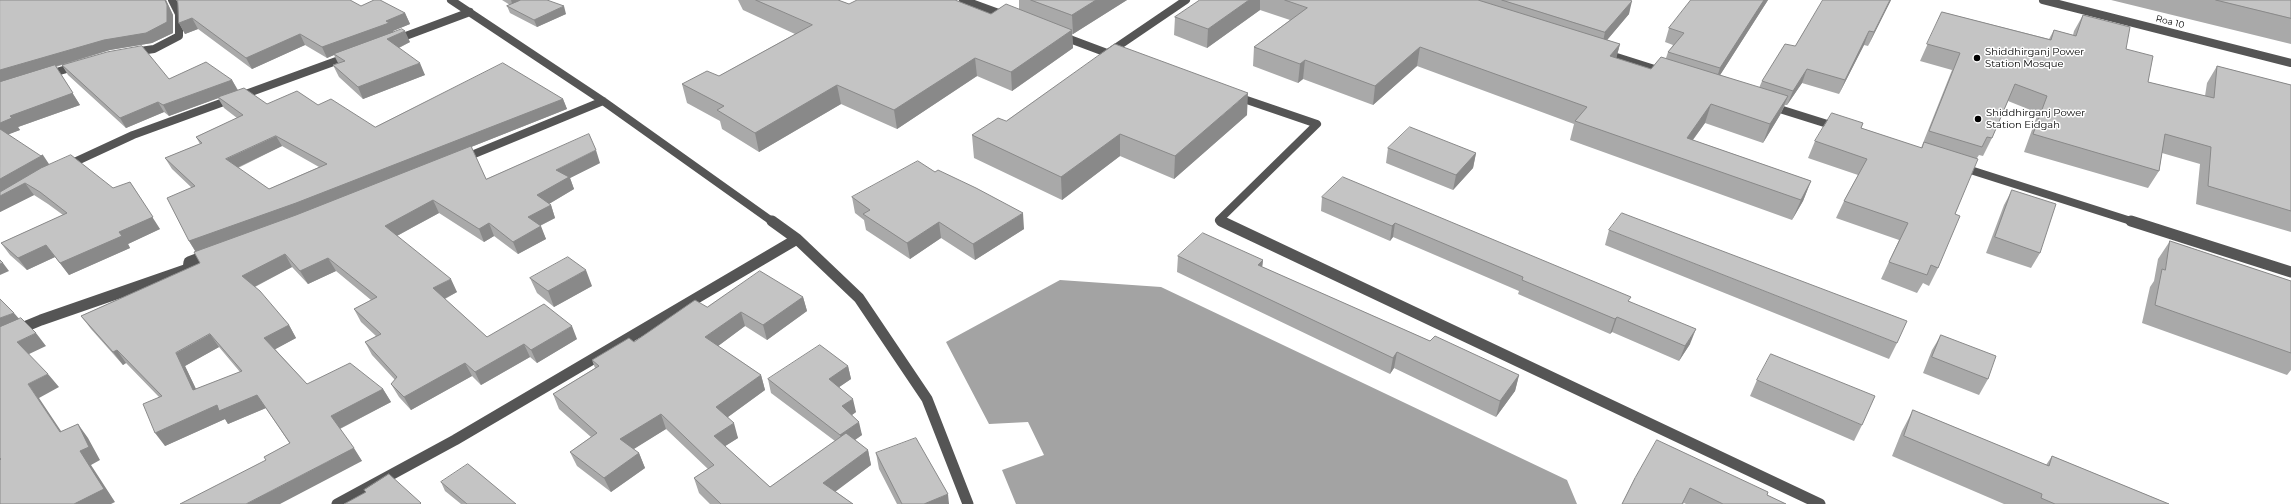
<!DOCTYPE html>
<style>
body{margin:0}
canvas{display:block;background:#fff}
</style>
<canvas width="2291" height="504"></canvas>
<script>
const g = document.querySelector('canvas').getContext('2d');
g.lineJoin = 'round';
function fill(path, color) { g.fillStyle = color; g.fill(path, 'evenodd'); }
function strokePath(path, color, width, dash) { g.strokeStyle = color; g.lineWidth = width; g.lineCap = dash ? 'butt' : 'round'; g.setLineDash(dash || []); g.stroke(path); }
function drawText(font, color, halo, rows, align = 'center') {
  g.font = font + ' Montserrat,sans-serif'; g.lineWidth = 3; g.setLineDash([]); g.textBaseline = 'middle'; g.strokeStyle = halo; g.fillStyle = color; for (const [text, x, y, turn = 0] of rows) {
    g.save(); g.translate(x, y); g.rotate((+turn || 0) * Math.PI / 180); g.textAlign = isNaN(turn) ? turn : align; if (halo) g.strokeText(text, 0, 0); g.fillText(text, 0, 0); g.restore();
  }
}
fill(new Path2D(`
 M1060 280 1161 287 1567 480 1577 504H1016L1002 470 1044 455 1028 422 989 424 946 342Z`), '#a3a3a3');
strokePath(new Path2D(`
 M451 0 603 101 773 222
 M963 0 1007 16
 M2043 0 2291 63
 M1059 35 1115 56
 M395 40 470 12
 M133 52 154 49 179 36V14L172 0
 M1108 53 1186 0
 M1604 53 1664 72
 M46 75 77 66
 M1770 106 1837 127
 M462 159 603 101
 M66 166 133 135 350 56
 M1961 167 2134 222
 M1223 222 1219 220 1317 124 1235 96`), '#555', 8);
strokePath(new Path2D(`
 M772 221 797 239 859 298 927 399 968 504
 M1221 221 1820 504
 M2131 221 2291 272
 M0 337 41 320 188 269 189 262 210 254
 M337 504 455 440 797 239`), '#555', 11);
fill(new Path2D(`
 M0 0H166L173 15V33L152 43 110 50 72 62 169 79 232 80 238 90 267 104 318 105 375 127 563 99 567 109 471 147 486 179 600 163 570 178 574 189 549 204 551 205 555 218 540 226 546 239 518 254 494 236 484 242 439 213 397 236 457 292 445 299 487 337 577 339 537 363 530 357 481 385 472 376 411 410 399 397 391 384 395 380 372 355 365 342 376 336 361 322 354 309 371 300 336 271 308 284 292 267 255 287 289 325 296 338 275 349 307 384 383 389 391 402 340 429 362 461 266 460 290 444 266 408 228 424 225 419 165 446 159 397 126 363 123 365 91 329 81 316 200 263 195 251 189 241 192 188 172 169 165 158 200 144 196 137 237 118 224 108 218 98 169 116 164 112 126 128 68 75 62 65 56 67 80 105 18 127 20 130 8 134 49 165 160 229 128 244 130 248 69 275 55 257 27 270 10 255 1 243 63 215 48 204 34 195 0 212ZM282 146 319 167 269 189 238 168ZM219 347 240 372 196 389 185 366Z
 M502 0H547L566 14 537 27 510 13 507 6 510 5Z
 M738 0H838L849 4 991 14 1019 10V0H1127L1073 34H1072L1073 48 1012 91 977 76 897 129 841 104 759 152 722 129 720 121 687 103 682 84 719 76 795 34 743 10Z
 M1200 0H1630L1629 14 1607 40 1620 44 1616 58 1651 69 1666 58 1668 52 1673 45 1665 42 1669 28 1691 0H1768L1720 75 1759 88 1762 81 1795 46 1891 0 1868 46 1864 45 1839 94 1802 83 1787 105H1785L1780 115 1763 143 1705 123 1693 140 1811 181 1803 201 1792 220 1570 140 1574 124 1417 66 1373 105 1303 79 1298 83 1253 66 1254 47 1290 20 1260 10 1207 48 1174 35 1175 17Z
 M2111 0H2291V44Z
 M178 1 361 6 405 13 410 24 393 31V32L410 42 399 48 425 75 363 99 339 77 333 65 338 63 334 55 327 58 305 45 252 69 198 29 185 34 179 23Z
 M1942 12 2049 39 2054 30 2073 35 2074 31 2083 15 2126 49 2148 82 2205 96 2207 83 2217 66 2291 85V232L2196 204 2200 164 2162 153 2159 171 2148 188 2024 152 2038 113 2008 101 1992 138 1983 156 1979 155 1977 158 1955 214 1938 268 1929 286 1923 283 1917 293 1881 279 1899 240 1836 218 1844 201 1858 175 1808 158 1815 141 1863 123 1861 128 1921 148 1952 70 1920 61Z
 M1247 115 1174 179 1120 156 1062 200 974 158 972 135 1006 121Z
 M1388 148 1476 153 1473 168 1453 190 1386 163Z
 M2012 190 2040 253 2031 268 1986 253 2004 205Z
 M852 197 1024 229 975 260 941 238 910 259 866 230 864 220 855 213Z
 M1322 197 1629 301 1690 344 1679 361 1612 332 1610 334 1518 294 1519 291 1393 237 1390 241 1321 211Z
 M1609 230 1897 343 1889 359 1605 245Z
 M2170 241 2291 281V370L2287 375 2142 323 2150 287 2154 281 2158 259Z
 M1178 256 1263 260 1262 267 1430 341 1519 375 1515 391 1496 417 1394 368 1390 374 1177 272Z
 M530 278 592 286 554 307 537 293Z
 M803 297 807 311 767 340 745 326 718 346 761 375 765 390 728 417 738 438 725 446 770 487 835 441 771 393 768 379 848 366 851 379 839 387 856 412 852 415 862 435 855 440 868 450 871 465 835 491 853 504H710L699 493 694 478 708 469 666 429 633 449 639 453 645 468 611 492 577 466 570 452 591 437 559 409 553 394 595 368 592 360 634 342 707 307Z
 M1941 335 1988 379 1979 395 1923 373 1932 350Z
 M1757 380 1862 425 1854 441 1750 396Z
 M1913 410 2046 465 2052 456 2169 504H2004L1892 456 1902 431Z
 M876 453 949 504H897L879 469Z
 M1635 478 1767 495 1786 504H1686L1684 503 1683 504H1622Z
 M441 482 516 504H461L445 491Z`), '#a9a9a9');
fill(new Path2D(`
 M165 0H166L173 15V33L152 43 110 50 0 83V70Z
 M511 0H530L513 7Z
 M1096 0H1127L1073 34 1072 15Z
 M1249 0H1260V10L1207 48 1208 29Z
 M1764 0H1768L1715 83 1720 68Z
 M1890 0H1891L1868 46 1874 32Z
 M1632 1 1629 14 1602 46 1605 32Z
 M564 6 566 14 537 27 534 20Z
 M405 13 410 24 393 31 394 34 334 54V55L327 58 322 47Z
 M192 18 198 29 185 34 179 23Z
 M1072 30 1073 48 1012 91 1011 72Z
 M405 31 410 42 392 51 387 39Z
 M1869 31 1864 45 1839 94 1845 80Z
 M300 34 305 45 252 69 246 58Z
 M1620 44 1615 63 1610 56Z
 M1420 47 1417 66 1373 105 1375 86Z
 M975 58 977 76 897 129 894 110Z
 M1305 60 1303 79 1298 83 1300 64Z
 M420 63 425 75 363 99 358 87Z
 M56 67 80 105 18 127 20 130 2 137 0 134V123L10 116Z
 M1807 69 1802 83 1787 105 1793 91Z
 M232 80 238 91 169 116 163 105Z
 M837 85 841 104 759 152 755 133Z
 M1248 93 1247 115 1174 179 1175 156Z
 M1788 96 1780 115 1763 143 1770 124Z
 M563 99 567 109 302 214 196 252 189 241Z
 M158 102 164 112 126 128 120 118Z
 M1711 104 1705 123 1680 157 1687 138Z
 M1120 134V156L1062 200 1061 177Z
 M276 136 282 146 232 170 226 159Z
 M596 150 600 163 570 178 574 189 542 208 537 195 556 170Z
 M1476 153 1473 168 1453 190 1456 175Z
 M43 155 51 167 0 195V179Z
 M1811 181 1803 201 1792 220 1801 200Z
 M130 182 160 229 128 244 130 248 69 275 60 263 119 232Z
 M25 183 34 195 0 212V196Z
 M433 200 439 213 391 239 385 226Z
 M551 205 555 218 533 229 528 217Z
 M1023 213 1024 229 975 260 973 244Z
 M939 222 941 238 910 259 907 243Z
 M489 223 494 236 484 242 479 229Z
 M1395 223 1393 237 1390 241 1392 226Z
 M541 226 546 239 518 254 513 242Z
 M46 245 55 257 27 270 18 258Z
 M285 254 292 267 250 289 242 276Z
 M328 258 336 271 308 284 300 271Z
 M1263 260 1261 276 1258 265Z
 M3 263 9 271 0 275V264Z
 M586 270 592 286 554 307 548 291Z
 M451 279 457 292 440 301 433 288Z
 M803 297 807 311 767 340 763 325Z
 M741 312 745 326 710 352 705 337Z
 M14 313 21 321 0 329V318Z
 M1617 317 1612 332 1610 334 1615 319Z
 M289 325 296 338 272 351 264 338Z
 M572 326 577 339 537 363 531 350Z
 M1696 329 1690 344 1679 361 1685 346Z
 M36 333 46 346 27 355 17 342Z
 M210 334 219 347 185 366 203 404 193 390 176 353Z
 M524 344 530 357 481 385 475 372Z
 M117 350 126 363 123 365 113 352Z
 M1397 352 1394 368 1390 374 1393 358Z
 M465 363 472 376 411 410 404 397Z
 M848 366 851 379 832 392 829 379Z
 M48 374 59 387 39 398 71 446 60 432 28 384Z
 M761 375 765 390 721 422 716 407Z
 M1519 375 1515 391 1496 417 1500 401Z
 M383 389 391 402 339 429 331 416Z
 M257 395 266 408 228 424 225 419 165 446 155 433 217 405Z
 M853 399 856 412 845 420 842 406Z
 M661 414 666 429 626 454 620 439Z
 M859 422 862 435 843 448 840 435Z
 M734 423 738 438 719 450 714 436Z
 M78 424 88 438 100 460 91 465 115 502 111 504H74L80 451Z
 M354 448 362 461 280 504H246Z
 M868 450 871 465 827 498 823 483Z
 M639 453 645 468 611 492 604 478Z
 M948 494 949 504H924Z`), '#898989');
const building = new Path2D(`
 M0 0H165L167 5V22L146 33 104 40 0 70Z
 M178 0H350L361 6 374 0H380L405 13 386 21 389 23 322 47 300 34 246 58 192 18 179 23Z
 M521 0H547L564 6 534 20 507 6Z
 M756 0H838L849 4 857 0H955L991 14 1006 4 1072 30 1011 72 975 58 894 110 837 85 755 133 717 110 724 106 682 84 707 71 719 76 812 25Z
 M1031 0H1096L1072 15Z
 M1200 0H1249L1208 29 1175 17Z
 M1285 0H1478L1620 44 1610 56 1651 69 1661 57 1788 96 1770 124 1711 104 1687 138 1811 181 1801 200 1575 121 1587 107 1420 47 1375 86 1305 60 1300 64 1254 47 1307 8Z
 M1502 0H1630L1632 1 1605 32Z
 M1691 0H1764L1720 68 1668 52 1684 33 1669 28Z
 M1823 0H1890L1874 32 1869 31 1845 80 1807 69 1793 91 1762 81 1785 44 1795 46Z
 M2216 0H2291V18Z
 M1942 12 2051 40 2054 30 2076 36 2083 15 2130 27 2126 49 2153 56 2148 82 2214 98 2217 66 2291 85V211L2208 186 2211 147 2165 134 2159 171 2033 134 2047 96 2015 84 1992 138 1987 137 1982 147 1929 131 1960 53 1927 44Z
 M402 29 405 31 387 39 420 63 358 87 333 65 345 61 334 54Z
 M1115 44 1248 93 1175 156 1120 134 1061 177 972 135 998 118 1006 121Z
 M142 46 169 79 206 62 232 80 163 105 158 102 120 118 62 65 107 52Z
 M503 63 563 99 296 203 189 241 167 198 195 186 165 158 202 143 196 137 243 115 218 97 244 88 267 104 297 91 318 105 331 99 375 127ZM276 136 327 164 269 189 226 159Z
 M55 65 73 93 10 116 12 118 0 123V82Z
 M1832 113 1863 123 1861 128 1922 148 1924 142 1978 159 1955 214 1960 216 1938 268 1931 265 1927 275 1889 262 1908 223 1844 201 1867 159 1815 141Z
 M1410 127 1476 153 1456 175 1388 148Z
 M0 129 41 156 43 155 0 179Z
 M589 134 596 150 556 170 569 177 537 195 551 205 528 217 541 226 513 242 489 223 479 229 433 200 385 226 451 279 433 288 487 337 544 304 572 326 531 350 524 344 475 372 465 363 404 397 391 384 397 377 365 342 381 334 354 309 377 297 328 258 300 271 285 254 242 276 260 291 289 325 264 338 307 384 350 363 383 389 331 416 354 448 246 504H180L266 460 264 457 290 443 257 395 219 411 217 405 155 433 143 404 162 396 117 350 113 352 81 316 200 263 194 252 296 215 471 146 486 179ZM210 334 242 371 193 390 176 353Z
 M71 155 113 188 130 182 153 217 119 232 122 236 60 263 46 245 18 258 1 243 67 213 40 192 25 183 0 196V192L41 168Z
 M918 161 935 172 938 170 976 188 1023 213 973 244 939 222 907 243 863 214 870 210 852 197Z
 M1343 177 1631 297 1628 301 1696 329 1685 346 1617 317 1615 319 1522 280 1523 277 1395 223 1392 226 1322 197Z
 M2012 190 2056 204 2040 253 1995 237Z
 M1622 213 1907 321 1897 343 1609 230Z
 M1203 233 1263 260 1258 265 1430 341 1435 336 1519 375 1500 401 1397 352 1393 358 1178 256Z
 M2170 241 2291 281V353L2155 305 2162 269 2165 270Z
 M568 257 586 270 548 291 530 278Z
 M0 260 3 263 0 264Z
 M760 271 803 297 763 325 741 312 705 337 761 375 716 407 734 423 714 436 770 487 846 433 868 450 823 483 853 504H721L694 478 714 465 661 414 620 439 639 453 604 478 570 452 597 433 553 394 599 366 592 360 629 338 634 342 695 300 707 307Z
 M0 299 14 313 0 318Z
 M21 318 36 333 17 342 48 374 28 384 60 432 78 424 89 447 80 451 104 489 74 504H0V460L1 459 0 458V327Z
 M1941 335 1996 356 1988 379 1932 357Z
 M820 345 848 366 829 379 853 399 842 406 859 422 840 435 768 379Z
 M1771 354 1875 396 1862 425 1757 380Z
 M1913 410 2049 466 2052 456 2169 504H2055L2041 498 2042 494 1904 436Z
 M916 438 948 494 924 504H902L876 453Z
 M1657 440 1768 492 1767 495 1786 504H1723L1690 488 1682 504H1622L1635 478Z
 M468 464 516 504H467L441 482Z
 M389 474 421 503 420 504H344L366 492 364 490Z`);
fill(building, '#c4c4c4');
strokePath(building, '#898989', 1);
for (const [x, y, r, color] of [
 [1977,58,4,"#000"],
 [1978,119,4,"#000"]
]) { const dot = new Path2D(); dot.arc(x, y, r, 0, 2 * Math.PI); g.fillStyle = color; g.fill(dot); strokePath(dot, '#fff', 1.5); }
drawText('9px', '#000', '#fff', [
 ["Roa 10",2170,22,14]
]);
drawText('10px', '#000', '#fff', [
 ["Shiddhirganj Power",1985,52],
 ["Station Mosque",1985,64],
 ["Shiddhirganj Power",1986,113],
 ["Station Eidgah",1986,125]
], 'left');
</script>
